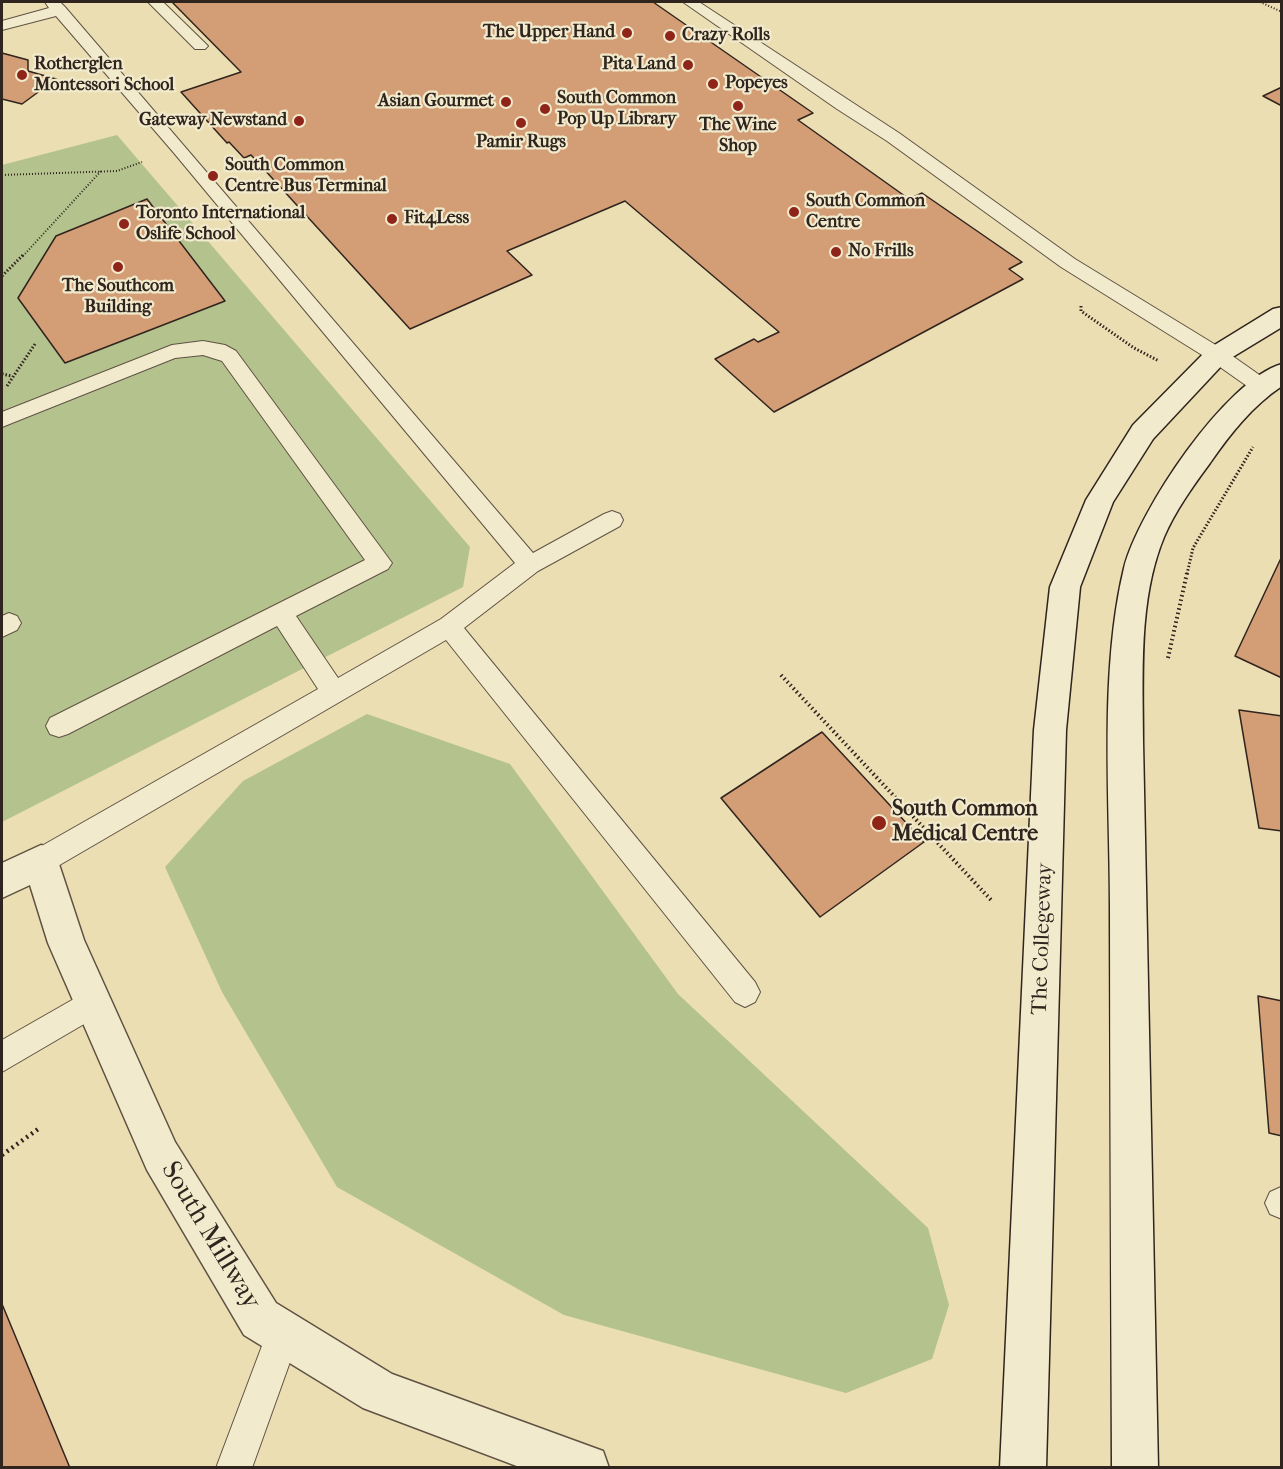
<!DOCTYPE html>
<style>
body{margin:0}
#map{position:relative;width:1283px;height:1469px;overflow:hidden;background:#ebdeb2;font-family:"IM FELL French Canon",serif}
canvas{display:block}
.frame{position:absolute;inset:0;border:3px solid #30241e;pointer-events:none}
</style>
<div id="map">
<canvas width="1283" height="1469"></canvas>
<div class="frame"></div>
</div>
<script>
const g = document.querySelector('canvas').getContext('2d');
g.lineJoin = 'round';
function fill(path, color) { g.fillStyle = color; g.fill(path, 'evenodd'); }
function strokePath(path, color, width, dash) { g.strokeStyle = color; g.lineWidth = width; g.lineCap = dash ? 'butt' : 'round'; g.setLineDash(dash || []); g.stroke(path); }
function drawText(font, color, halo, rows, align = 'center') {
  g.font = font + ' "IM FELL French Canon",serif'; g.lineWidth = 4.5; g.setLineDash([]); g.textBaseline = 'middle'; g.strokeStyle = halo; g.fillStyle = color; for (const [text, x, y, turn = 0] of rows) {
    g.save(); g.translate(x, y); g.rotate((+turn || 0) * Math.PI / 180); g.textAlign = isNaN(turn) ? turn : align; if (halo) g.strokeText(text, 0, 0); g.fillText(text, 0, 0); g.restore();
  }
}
fill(new Path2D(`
 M117 135 470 547 463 587 2 822V165Z
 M367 714 510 764 678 994 928 1228 949 1305 932 1359 846 1393 564 1315 337 1187 222 992 165 867 243 781Z`), '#b4c28e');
const building = new Path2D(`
 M172 2H653L813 113 798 120 909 199 922 193 1022 262 1009 269 1023 279 774 412 715 359 754 339 758 342 779 332 625 201 507 251 532 275 410 329 251 155 244 158 229 142 227 143 181 92 241 72Z
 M2 53 28 60V71L56 79 22 104 2 99Z
 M1282 87V106L1263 96Z
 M147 199 225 301 65 363 18 298 56 236Z
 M1282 556V678L1235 656Z
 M1239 710 1282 716V831L1259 828Z
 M822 732 924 842 820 917 721 798Z
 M1258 996 1282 1001V1136L1269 1133Z
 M2 1304 70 1468H2Z`);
fill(building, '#d39d75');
strokePath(building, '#30241e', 1.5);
const lane = new Path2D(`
 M45 2H60L65 7 533 553 604 514 612 511 620 514 623 520 620 526 538 571 464 628 755 982 760 992 755 1002 745 1007 735 1002 446 640 51 870 41 874 31 870 27 861 31 852 318 689 277 626 68 734 59 737 50 734 46 726 50 718 365 560 222 361 203 355 175 358 2 427V412L172 345 203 341 225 345 236 351 392 563 388 569 296 616 338 678 441 619 515 563 174 153 56 16 2 30V21L49 8Z
 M148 2H163L205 43 208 46 205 49H195Z
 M683 2H699L899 133 1075 259 1224 350 1268 381 1271 386 1268 391H1254L1210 360 1061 267 887 141 837 109Z
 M9 613 17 616 21 623 17 630 2 637V616Z
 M93 988 103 993 108 1003 103 1013 2 1072V1040Z
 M1281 1187H1282V1219L1270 1214 1265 1203 1270 1192Z
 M283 1317 295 1322 300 1334 252 1468H216L271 1322Z`);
const street = new Path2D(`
 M41 845 54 849 84 940 175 1142 276 1303 392 1374 603 1451 609 1468H522L363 1408 244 1335 147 1170 48 943 30 885 2 898V863Z`);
const secondary = new Path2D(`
 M1282 307V327L1226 361 1153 439 1113 502 1080 587 1066 730 1046 1468H1000L1034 730 1050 587 1086 500 1133 425 1208 349 1273 309Z
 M1282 364V386C1252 406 1230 434 1210 463 1193 486 1175 511 1164 537 1138 600 1143 675 1143 742L1158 1468H1112C1111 1280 1110 1093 1110 906 1110 798 1099 672 1124 568 1138 512 1225 380 1282 364Z`);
strokePath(lane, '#5f5243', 2);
strokePath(street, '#5f5243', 3);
strokePath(secondary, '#30241e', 3);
strokePath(new Path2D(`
 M1260 2 1282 12
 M2 175 117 171 142 162
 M23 256 101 171`), '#30241e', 2, [1, 2]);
strokePath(new Path2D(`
 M2 276 24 254
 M1081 306V311L1134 348 1159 361
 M2 374 12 376
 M7 386 35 344
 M1187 574 1193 548 1253 447`), '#30241e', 3, [1.5, 2]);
strokePath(new Path2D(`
 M1168 658 1187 573
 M781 675 992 901`), '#30241e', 4, [1.5, 3]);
strokePath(new Path2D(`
 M2 1155 41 1127`), '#30241e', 4.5, [2, 4]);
fill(lane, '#f2eacd');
fill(street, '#f2eacd');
fill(secondary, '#f2eacd');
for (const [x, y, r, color] of [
 [627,33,6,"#8f2418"],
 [670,36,6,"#8f2418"],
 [688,65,6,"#8f2418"],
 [22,75,6,"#8f2418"],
 [713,84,6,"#8f2418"],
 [506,102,6,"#8f2418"],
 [738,106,6,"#8f2418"],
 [545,109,6,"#8f2418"],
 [299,121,6,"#8f2418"],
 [521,123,6,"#8f2418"],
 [213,176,6,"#8f2418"],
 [794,212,6,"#8f2418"],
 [392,219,6,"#8f2418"],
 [124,224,6,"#8f2418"],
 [836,252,6,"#8f2418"],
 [118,267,6,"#8f2418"],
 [879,823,8,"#8f2418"]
]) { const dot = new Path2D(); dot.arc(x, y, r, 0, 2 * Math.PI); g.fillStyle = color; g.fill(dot); strokePath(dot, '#f2eacd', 2); }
drawText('bold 18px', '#30241e', '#f2eacd', [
 ["The Upper Hand",615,33,"right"],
 ["Crazy Rolls",682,36],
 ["Rotherglen",34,65],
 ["Montessori School",34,86],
 ["Pita Land",676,65,"right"],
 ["Popeyes",725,84],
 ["South Common",557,99],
 ["Pop Up Library",557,120],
 ["Asian Gourmet",494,102,"right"],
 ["Gateway Newstand",287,121,"right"],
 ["The Wine",738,126,"center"],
 ["Shop",738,147,"center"],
 ["Pamir Rugs",521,143,"center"],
 ["South Common",225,166],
 ["Centre Bus Terminal",225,187],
 ["South Common",806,202],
 ["Centre",806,223],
 ["Toronto International",136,214],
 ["Oslife School",136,235],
 ["Fit4Less",404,219],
 ["No Frills",848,252],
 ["The Southcom",118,287,"center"],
 ["Building",118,308,"center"]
], 'left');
drawText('bold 22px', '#30241e', '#f2eacd', [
 ["South Common",892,810],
 ["Medical Centre",892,835]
], 'left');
drawText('22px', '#30241e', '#f2eacd', [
 ["The Collegeway",1043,939,-88]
]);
drawText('27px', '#30241e', '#f2eacd', [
 ["South Millway",210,1236,59]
]);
</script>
